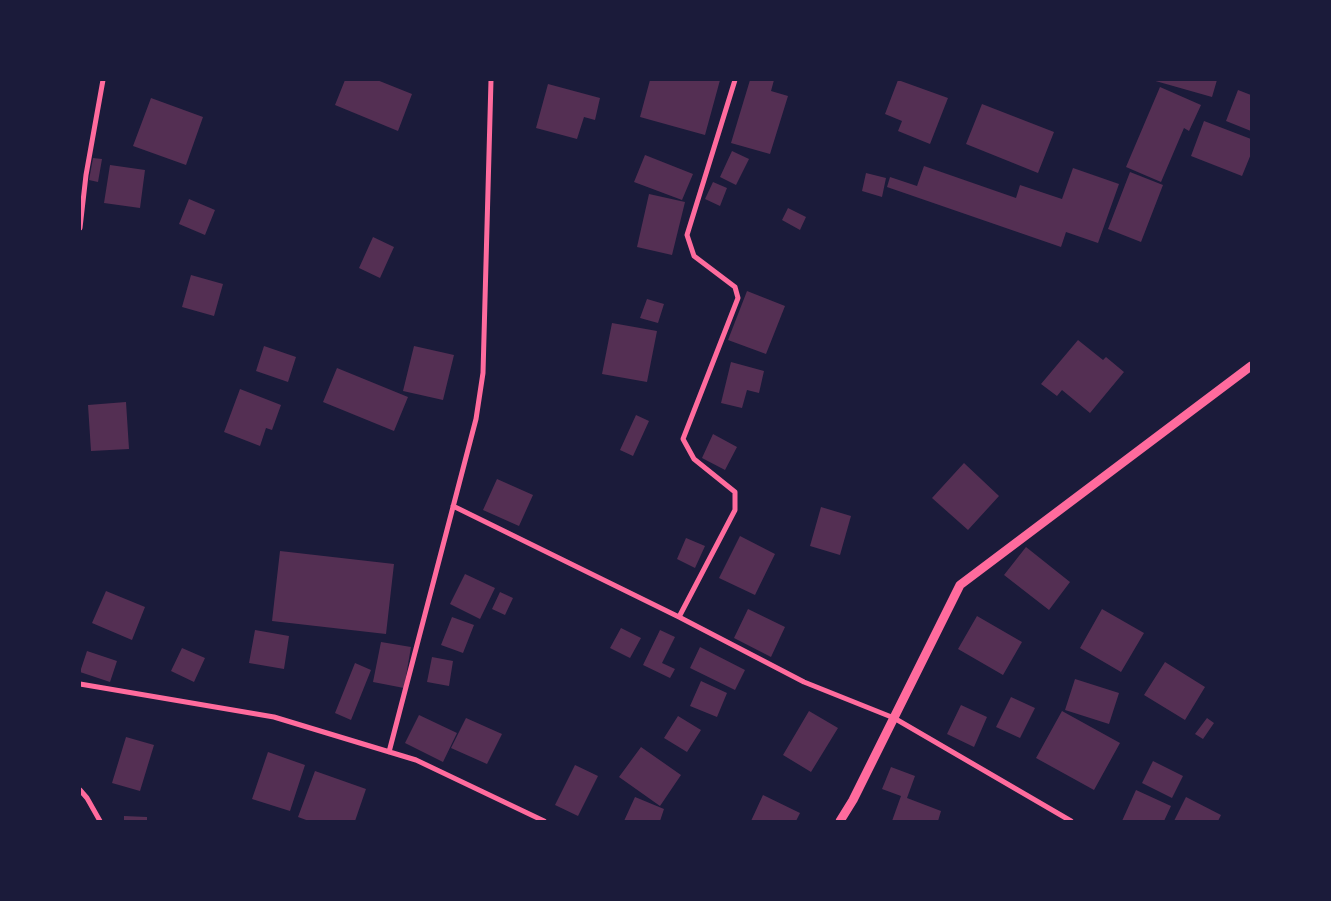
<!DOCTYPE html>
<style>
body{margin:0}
#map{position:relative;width:1331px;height:901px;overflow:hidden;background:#1b1b3a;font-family:Bitter,serif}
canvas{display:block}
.frame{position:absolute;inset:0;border:81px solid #1b1b3a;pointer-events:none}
</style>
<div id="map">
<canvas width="1331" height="901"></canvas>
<div class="frame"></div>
</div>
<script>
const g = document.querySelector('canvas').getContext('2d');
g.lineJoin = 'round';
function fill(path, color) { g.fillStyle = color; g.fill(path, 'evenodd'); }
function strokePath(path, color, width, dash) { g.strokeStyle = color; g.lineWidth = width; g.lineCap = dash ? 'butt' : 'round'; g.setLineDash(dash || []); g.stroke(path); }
fill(new Path2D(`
 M345 80H377L412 94 398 131 335 105Z
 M650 80H720L705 135 640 117Z
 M750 80H774L771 91 788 96 770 154 731 143Z
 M898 80 948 98 930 144 898 131 902 121 885 114Z
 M1152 80H1217L1212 97Z
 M548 84 600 98 595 120 584 117 577 139 536 128Z
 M1160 87 1201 105 1189 131 1184 128 1161 182 1126 167Z
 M1238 90 1251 95V131L1226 121Z
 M151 98 203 117 186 165 133 146Z
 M982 104 1054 132 1038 173 966 144Z
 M1204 121 1251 139V154L1242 176 1191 156Z
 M732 151 749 159 736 185 720 177Z
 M645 155 693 174 682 200 634 182Z
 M93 158 102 159 98 182 89 180Z
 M110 165 145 170 140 208 104 203Z
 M924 166 1016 198 1020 185 1062 199 1073 168 1119 184 1098 243 1066 232 1061 247 887 187 890 177 917 186Z
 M1130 172 1163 185 1141 242 1108 229Z
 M866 173 886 178 882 197 862 191Z
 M713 182 727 188 720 206 705 199Z
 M649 194 685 202 672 255 637 247Z
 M189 199 215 210 205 235 179 224Z
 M788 208 806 217 800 230 782 220Z
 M373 237 394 247 380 278 359 268Z
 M191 275 223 284 214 316 182 307Z
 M747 291 785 306 766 354 728 340Z
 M647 299 664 304 658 323 640 318Z
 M612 323 657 331 647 382 602 374Z
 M1078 340 1103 360 1106 357 1124 372 1090 413 1062 390 1057 396 1041 384Z
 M264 346 296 357 288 382 256 371Z
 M414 346 454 355 443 400 403 391Z
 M731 362 764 371 759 393 747 390 742 408 721 403Z
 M337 368 408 397 394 431 323 402Z
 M240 389 281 405 272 430 266 428 260 446 224 432Z
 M126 402 129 449 91 451 88 405Z
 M636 415 649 421 633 456 620 450Z
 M713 434 737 447 725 470 702 458Z
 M964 463 999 496 968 530 932 498Z
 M497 479 533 495 519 526 483 510Z
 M821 507 851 516 840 555 810 546Z
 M740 536 775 554 755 595 719 578Z
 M686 538 705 546 695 568 677 559Z
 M1026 547 1070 582 1049 610 1004 575Z
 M280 551 394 564 386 634 272 621Z
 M465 574 495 588 480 619 450 604Z
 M106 591 145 607 132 640 92 623Z
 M500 592 513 598 505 615 492 609Z
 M748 609 785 627 771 657 734 638Z
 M1102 609 1144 633 1121 672 1080 648Z
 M977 616 1022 642 1003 675 958 649Z
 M452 617 474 625 463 653 441 645Z
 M621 628 641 638 630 658 610 648Z
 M255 630 289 636 284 669 249 663Z
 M660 630 675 637 662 663 675 669 670 678 643 665Z
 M381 642 411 647 404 688 373 682Z
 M700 647 745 670 735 690 690 668Z
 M182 648 205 658 194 682 171 671Z
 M87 651 117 661 110 682 80 672Z
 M432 657 453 661 449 686 427 682Z
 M1165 662 1205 687 1185 720 1144 695Z
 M355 663 371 670 351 720 335 713Z
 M1075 679 1119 693 1109 724 1065 710Z
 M701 681 727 693 717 717 690 706Z
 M1011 697 1035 708 1020 738 996 727Z
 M961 705 987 717 974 747 947 734Z
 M809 711 838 728 811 772 783 755Z
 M1062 711 1120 743 1094 790 1036 758Z
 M419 715 457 733 443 762 405 743Z
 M678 716 701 730 687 752 664 738Z
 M466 718 502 734 487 764 451 748Z
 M1207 718 1214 723 1203 739 1195 734Z
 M126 737 154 745 140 791 112 783Z
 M641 747 681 775 660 806 619 777Z
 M268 752 305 765 290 811 252 799Z
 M1153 761 1183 776 1172 798 1142 783Z
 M575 765 598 776 578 816 555 805Z
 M891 767 915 776 907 798 941 811 938 821H892L901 796 882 789Z
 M315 771 366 789 355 821H309L298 817Z
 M1136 790 1171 806 1164 821H1122Z
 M763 795 800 813 796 821H751Z
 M635 797 664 809 660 821H624Z
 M1186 797 1221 815 1218 821H1174Z
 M124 816 147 817V821H124Z`), '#542f53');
strokePath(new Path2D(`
 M80 228 86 175 103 80
 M453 506 679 617 804 682 894 718 1071 821
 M679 617 735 510V492L694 459 683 439 738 298 735 287 694 256 687 235 735 80
 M80 684 274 717 416 760 544 821
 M389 752 476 419 483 373 491 80
 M80 790 87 798 100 821`), '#ff6b9d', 5);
strokePath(new Path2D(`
 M840 821 853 800 960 585 1251 366`), '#ff6b9d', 9);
</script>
